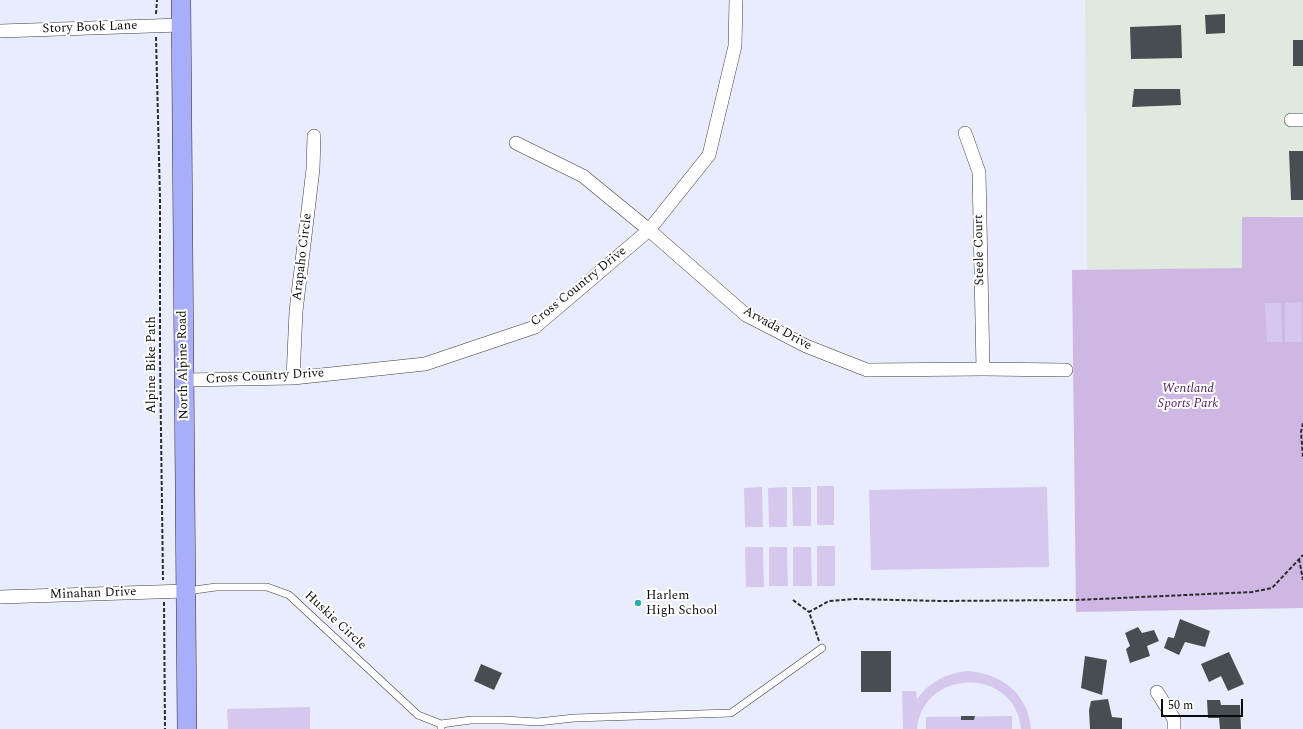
<!DOCTYPE html>
<style>
body{margin:0}
#map{position:relative;width:1303px;height:729px;overflow:hidden;background:#e9ecfd;font-family:Spectral,serif}
canvas{display:block}
.scale{position:absolute;left:1161px;top:699px;width:82px;height:18px;box-sizing:border-box;border:2px solid #0a0a0a;border-top:0;padding-left:5px;font-size:12px;line-height:14px;white-space:nowrap;color:#0a0a0a;-webkit-text-stroke:3px #fff;paint-order:stroke}
</style>
<div id="map">
<canvas width="1303" height="729"></canvas>
<div class="scale">50 m</div>
</div>
<script>
const g = document.querySelector('canvas').getContext('2d');
g.lineJoin = 'round';
function fill(path, color) { g.fillStyle = color; g.fill(path, 'evenodd'); }
function strokePath(path, color, width, dash) { g.strokeStyle = color; g.lineWidth = width; g.lineCap = dash ? 'butt' : 'round'; g.setLineDash(dash || []); g.stroke(path); }
function drawText(font, color, halo, rows, align = 'center') {
  g.font = font + ' Spectral,serif'; g.lineWidth = 4; g.setLineDash([]); g.textBaseline = 'middle'; g.strokeStyle = halo; g.fillStyle = color; for (const [text, x, y, turn = 0] of rows) {
    g.save(); g.translate(x, y); g.rotate((+turn || 0) * Math.PI / 180); g.textAlign = isNaN(turn) ? turn : align; if (halo) g.strokeText(text, 0, 0); g.fillText(text, 0, 0); g.restore();
  }
}
fill(new Path2D(`
 M1085 0H1303V216L1242 217V268L1087 273Z`), '#dfe9df');
fill(new Path2D(`
 M1242 217H1303V608L1076 612 1072 270 1242 268Z`), '#cfb7e4');
fill(new Path2D(`
 M1302 302V342H1285V303Z
 M1265 303H1281L1282 342H1267Z
 M817 486H834V525H817Z
 M762 487 763 527H745L744 488Z
 M787 487V527H769L768 488Z
 M792 487H811V526H793Z
 M1047 487 1049 567 871 570 869 490Z
 M817 546H835V586H817Z
 M745 547H763L764 587H746Z
 M769 547H787L788 586H769Z
 M793 547H811L812 586H793Z
 M968 671C1003 674 1028 694 1031 729H1021C1016 667 923 667 917 729H903L902 691H916L917 699C930 681 947 673 968 671Z
 M310 707V729H228L227 709Z
 M1012 716V729H926V717Z`), '#d6c8ec');
fill(new Path2D(`
 M1225 14V33L1206 34 1205 15Z
 M1181 25 1182 58 1131 59 1130 27Z
 M1293 40H1303V66H1293Z
 M1134 89H1180L1181 105 1132 107Z
 M1289 151H1303V200H1291Z
 M1180 619 1210 631 1205 647 1185 642 1179 655 1164 648 1168 637 1174 638Z
 M1138 627 1142 633 1154 630 1159 641 1147 646 1150 656 1130 663 1126 649 1130 646 1125 633Z
 M861 651H891V692H861Z
 M1229 652 1244 684 1228 691 1221 676 1209 682 1201 664Z
 M1085 656 1107 660 1102 695 1081 688Z
 M481 664 502 673 494 690 474 681Z
 M1108 699 1112 717 1122 718V729H1090L1089 710 1091 701Z
 M1207 700H1220L1221 705H1240L1241 729H1220L1219 718H1208Z
 M961 716H975L974 720H961Z`), '#484d52');
const service = new Path2D(`
 M187 591 216 587H267L289 595 418 715 441 724V729
 M441 724 471 720H503L538 722 574 718 731 713 822 648`);
const minor = new Path2D(`
 M0 31 181 25
 M1291 120H1303
 M965 133 979 172 983 369
 M516 143 583 176 649 230 746 315 806 346 867 370 983 369 1066 370
 M293 378 296 311 313 169 314 136
 M184 380 293 378 425 364 535 327 649 230 709 155 735 46 736 0
 M0 597 186 591
 M1157 692 1174 719V729`);
const secondary = new Path2D(`
 M181 0 187 729`);
strokePath(service, '#3d3d3d', 8);
strokePath(minor, '#3d3d3d', 14);
strokePath(secondary, '#2c2c2c', 20);
strokePath(new Path2D(`
 M156 14 157 0
 M156 37 160 199V358L163 580
 M1303 423 1301 432 1303 457
 M1299 559 1303 580
 M793 600 809 612
 M164 602 165 729
 M819 641 809 612 829 601 854 599 941 601 1076 600 1252 592 1272 588 1303 555`), '#2c2c2c', 2, [4, 2]);
strokePath(service, '#fff', 7);
strokePath(minor, '#fff', 13);
strokePath(secondary, '#a9aef8', 19);
for (const [x, y, r, color] of [
 [638,603,4,"#2facad"]
]) { const dot = new Path2D(); dot.arc(x, y, r, 0, 2 * Math.PI); g.fillStyle = color; g.fill(dot); strokePath(dot, '#fff', 1.5); }
drawText('13px', '#0a0a0a', '#fff', [
 ["Story Book Lane",90,28,-2],
 ["Steele Court",980,250,-91],
 ["Arapaho Circle",303,257,-83],
 ["Cross Country Drive",579,287,-39],
 ["Arvada Drive",777,329,29],
 ["Alpine Bike Path",152,365,-90],
 ["North Alpine Road",184,365,-91],
 ["Cross Country Drive",265,377,-3],
 ["Minahan Drive",93,594,-2],
 ["Huskie Circle",335,621,43]
]);
drawText('italic 13px', '#52215b', '#fff', [
 ["Wentland",1188,389],
 ["Sports Park",1188,404]
]);
drawText('13px', '#0a0a0a', '#fff', [
 ["Harlem",646,596],
 ["High School",646,611]
], 'left');
</script>
